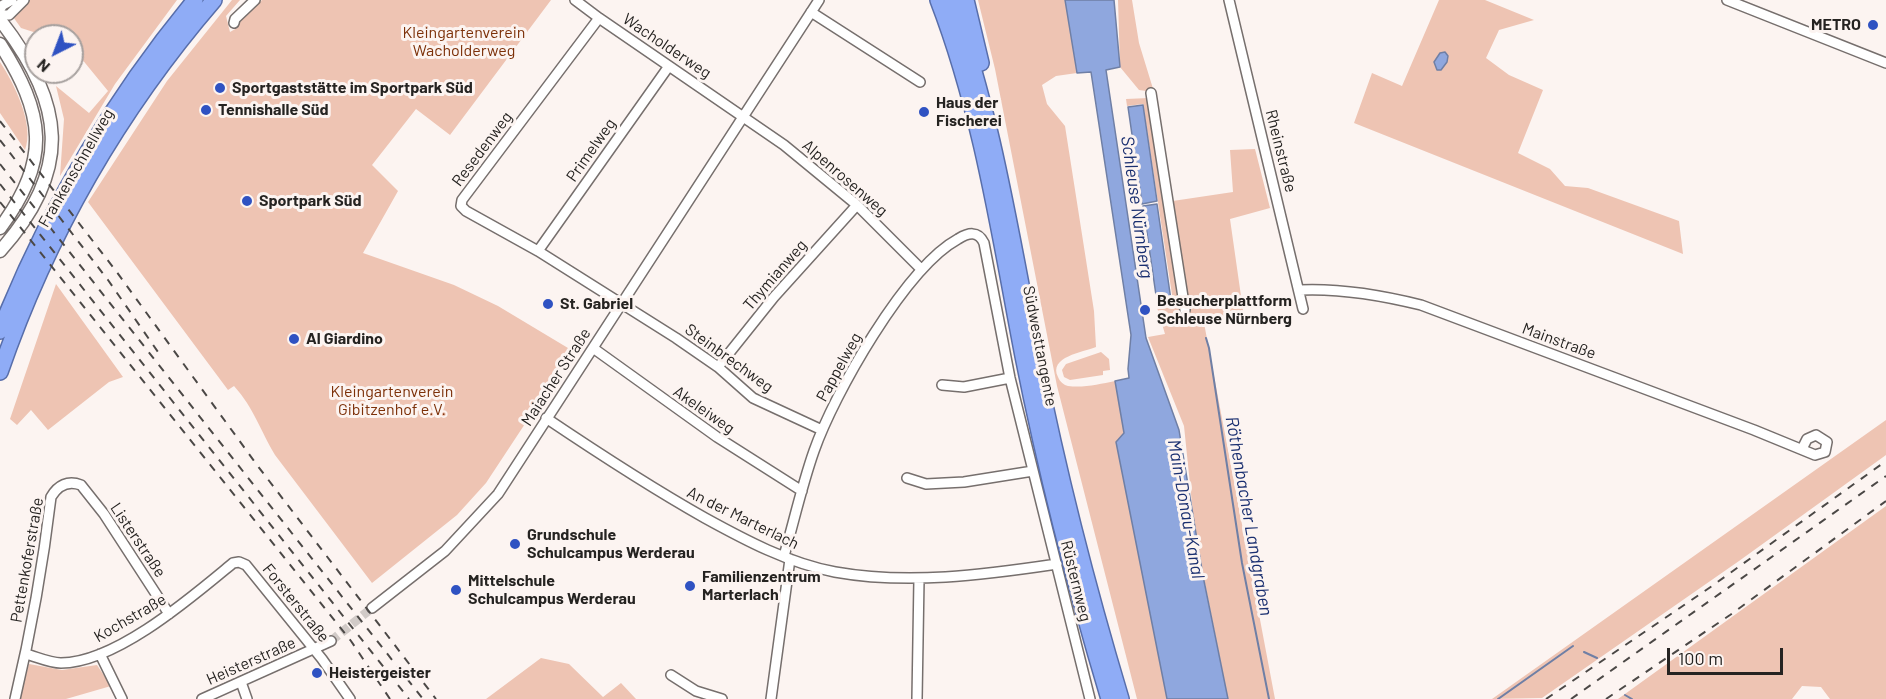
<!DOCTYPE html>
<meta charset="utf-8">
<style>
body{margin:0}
#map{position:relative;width:1886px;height:699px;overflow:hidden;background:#fcf4f1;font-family:Barlow,sans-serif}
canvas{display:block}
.north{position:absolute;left:24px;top:24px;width:60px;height:60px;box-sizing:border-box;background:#fcf4f1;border:2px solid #a6a09e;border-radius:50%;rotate:222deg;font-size:16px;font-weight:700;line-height:24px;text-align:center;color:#252321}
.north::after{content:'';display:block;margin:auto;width:21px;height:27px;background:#2f52c2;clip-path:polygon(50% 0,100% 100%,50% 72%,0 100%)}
.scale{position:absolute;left:1667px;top:648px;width:116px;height:27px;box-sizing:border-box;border:3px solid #252321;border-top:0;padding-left:8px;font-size:18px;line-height:21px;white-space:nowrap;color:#252321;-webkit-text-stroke:4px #fcf4f1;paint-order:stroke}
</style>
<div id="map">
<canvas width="1886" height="699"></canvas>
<div class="north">N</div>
<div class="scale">100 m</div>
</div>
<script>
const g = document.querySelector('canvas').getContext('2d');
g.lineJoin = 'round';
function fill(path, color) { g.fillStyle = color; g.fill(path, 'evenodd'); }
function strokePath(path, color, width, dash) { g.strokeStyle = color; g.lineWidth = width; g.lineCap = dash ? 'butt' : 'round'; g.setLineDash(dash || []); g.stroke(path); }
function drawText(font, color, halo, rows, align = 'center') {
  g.font = font + ' Barlow,sans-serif'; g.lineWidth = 6; g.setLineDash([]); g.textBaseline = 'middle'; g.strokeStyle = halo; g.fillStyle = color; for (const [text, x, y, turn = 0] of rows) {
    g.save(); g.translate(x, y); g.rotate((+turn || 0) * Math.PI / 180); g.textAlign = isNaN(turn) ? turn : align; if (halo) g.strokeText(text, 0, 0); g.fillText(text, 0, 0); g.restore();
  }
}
fill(new Path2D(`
 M1 0H177L115 84 60 176 64 119 56 86 89 113 108 91 72 47V36H46L21 28Z
 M232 0H240L226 16 230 32 237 28 238 22 262 0H551L450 135 416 109 372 165 398 191 363 253 454 285 498 306 573 351 486 483 457 515 372 583 275 455C260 430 254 408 234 386L228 390 88 202 167 81Z
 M978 0H1065L1077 73 1056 76 1042 85 1047 104 1065 126 1094 311 1096 347C1083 352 1048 357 1058 377 1060 382 1064 385 1068 386 1084 388 1100 384 1115 381L1124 433 1116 442 1167 699H1137L1057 386 995 69Z
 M1118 0H1132L1139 43 1154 92 1139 90 1120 67Z
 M1439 0H1485L1534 20 1499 30 1486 58 1509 75 1543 90 1518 153 1550 169 1565 186 1588 188 1679 221 1683 254 1354 123 1372 73 1402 86Z
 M0 62C14 83 35 125 25 150L0 113Z
 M1149 98 1166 202 1233 192 1230 150 1255 149 1270 208 1230 219 1244 317 1204 323 1275 699H1228L1195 533 1184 426 1148 337 1165 334 1156 304 1173 301 1143 104 1127 106 1126 99Z
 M56 284 123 377 109 382 48 430 31 410 17 425 10 419Z
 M1101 352 1109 359 1110 370 1103 371V375L1070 380 1064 377 1062 370 1066 364Z
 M1886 420V455L1739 561 1542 698 1492 699Z
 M1886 506V699H1830L1821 687 1802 686 1792 699H1618Z
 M541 658 569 664 603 697 621 683 636 699H486Z
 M29 664 62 670 97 665 111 686 66 699H20Z`), '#eec4b3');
const water = new Path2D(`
 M1065 0H1114L1120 67 1106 70 1146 338 1179 430 1203 576 1228 699H1167L1116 442 1124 433 1115 381 1129 378 1128 369 1131 335 1091 72 1077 73Z
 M1445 52 1448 56 1447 62 1441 70H1437L1434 62 1440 53Z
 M1143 105 1157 201 1142 204 1128 107Z
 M1157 204 1171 300 1157 302 1143 206Z`);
fill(water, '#8fa7de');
strokePath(water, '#6f7fa5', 1.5);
strokePath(new Path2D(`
 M1206 338 1209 348 1242 563 1269 699
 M1584 652 1597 658
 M1625 695 1632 699
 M1498 699 1573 646`), '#6f7fa5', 2);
strokePath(new Path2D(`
 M331 641 372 608`), '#d1cac7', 9, [9, 4.5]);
const minor = new Path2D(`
 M575 0 599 18 784 145 857 205 921 269
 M1229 0 1303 309
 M1727 0 1886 63
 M0 9 3 5 12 0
 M811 12 920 82
 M0 15H9L24 0
 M599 18 462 200 461 206 466 211 538 251 676 338 718 367 753 398 822 430
 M234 23 235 19 255 0
 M1151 93 1185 310
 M538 251 669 66
 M1299 290C1341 288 1381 295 1421 305L1754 430 1815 455 1825 452 1827 442 1816 435 1807 439 1802 449
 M593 348 717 437 802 491
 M718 367 774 297 857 205
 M942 385 964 387 1010 378
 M546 418C598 453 650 487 705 518 745 540 788 563 835 572 908 585 983 575 1057 564
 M907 478 926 484 964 482 1033 471
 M784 556C794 521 802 485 814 451 834 394 905 268 958 239 968 233 978 230 984 243L1010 378 1090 699
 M372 608 445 551 498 494 819 0
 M26 654C37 657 50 663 61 663 116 663 193 596 233 563L239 562 246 565 322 659 350 699
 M100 654 122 699
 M671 675 696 691 722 699
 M241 682 247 699
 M15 699C31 632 43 565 51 497 58 485 68 480 81 485L104 514 169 614
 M202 699 331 641
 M771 699 790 559
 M917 699 919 579`);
const secondary = new Path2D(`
 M0 20C65 103 73 170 0 251
 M0 44C44 113 52 160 0 228`);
const trunk = new Path2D(`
 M938 0C982 114 1000 237 1023 356 1046 472 1075 586 1109 699
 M951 0C993 115 1011 237 1035 357 1058 472 1087 586 1121 699
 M966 0 981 63
 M0 331C48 210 112 100 195 0
 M0 372C47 236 120 109 214 0`);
strokePath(minor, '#766f6d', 12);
strokePath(secondary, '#766f6d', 15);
strokePath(trunk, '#586eaa', 18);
strokePath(minor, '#fff', 9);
strokePath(secondary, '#fff', 12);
strokePath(trunk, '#8facf6', 15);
strokePath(new Path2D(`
 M0 121 116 271 257 465 436 699
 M0 140 108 280 158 352
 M0 164 423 699
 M0 184 409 699
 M0 202 351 641 390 699
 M1546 699 1712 586 1886 461
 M1571 699 1886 476
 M1606 699 1730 615 1886 501`), '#4b4846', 2, [8, 8]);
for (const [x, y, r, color] of [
 [1873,25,6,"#2f52c2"],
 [220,88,6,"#2f52c2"],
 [206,110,6,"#2f52c2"],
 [924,112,6,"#2f52c2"],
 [247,201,6,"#2f52c2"],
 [548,304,6,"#2f52c2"],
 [1145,310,6,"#2f52c2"],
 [294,339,6,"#2f52c2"],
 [515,544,6,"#2f52c2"],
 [690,586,6,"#2f52c2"],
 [456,590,6,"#2f52c2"],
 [317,673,6,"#2f52c2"]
]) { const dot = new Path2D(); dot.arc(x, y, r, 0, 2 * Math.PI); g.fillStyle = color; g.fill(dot); strokePath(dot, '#fcf4f1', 2); }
drawText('bold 16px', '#252321', '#fcf4f1', [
 ["METRO",1861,25,"right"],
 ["Sportgaststätte im Sportpark Süd",232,88],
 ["Haus der",936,103],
 ["Fischerei",936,121],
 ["Tennishalle Süd",218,110],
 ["Sportpark Süd",259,201],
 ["Besucherplattform",1157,301],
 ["Schleuse Nürnberg",1157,319],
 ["St. Gabriel",560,304],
 ["Al Giardino",306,339],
 ["Grundschule",527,535],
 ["Schulcampus Werderau",527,553],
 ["Familienzentrum",702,577],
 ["Marterlach",702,595],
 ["Mittelschule",468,581],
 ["Schulcampus Werderau",468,599],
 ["Heistergeister",329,673]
], 'left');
drawText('16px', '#7c3008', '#fcf4f1', [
 ["Kleingartenverein",464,33],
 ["Wacholderweg",464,51],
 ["Kleingartenverein",392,392],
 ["Gibitzenhof e.V.",392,410]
]);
drawText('16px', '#252321', '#fcf4f1', [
 ["Wacholderweg",667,46,34],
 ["Resedenweg",482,149,-53],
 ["Primelweg",591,150,-55],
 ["Rheinstraße",1281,151,76],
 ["Frankenschnellweg",76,168,-60],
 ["Alpenrosenweg",845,178,41],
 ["Thymianweg",775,275,-49],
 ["Mainstraße",1559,341,20],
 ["Südwesttangente",1040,346,79],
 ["Steinbrechweg",729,358,36],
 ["Pappelweg",839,367,-61],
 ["Maiacher Straße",556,377,-57],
 ["Akeleiweg",704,410,35],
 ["An der Marterlach",743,518,26],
 ["Listerstraße",138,540,56],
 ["Pettenkoferstraße",27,560,-80],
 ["Rüsternweg",1076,581,76],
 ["Forsterstraße",296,603,51],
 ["Kochstraße",130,618,-30],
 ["Heisterstraße",251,661,-24]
]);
drawText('italic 18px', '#1a2f70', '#fcf4f1', [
 ["Schleuse Nürnberg",1137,207,82],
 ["Main-Donau-Kanal",1186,509,80],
 ["Röthenbacher Landgraben",1249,516,80]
]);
</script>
